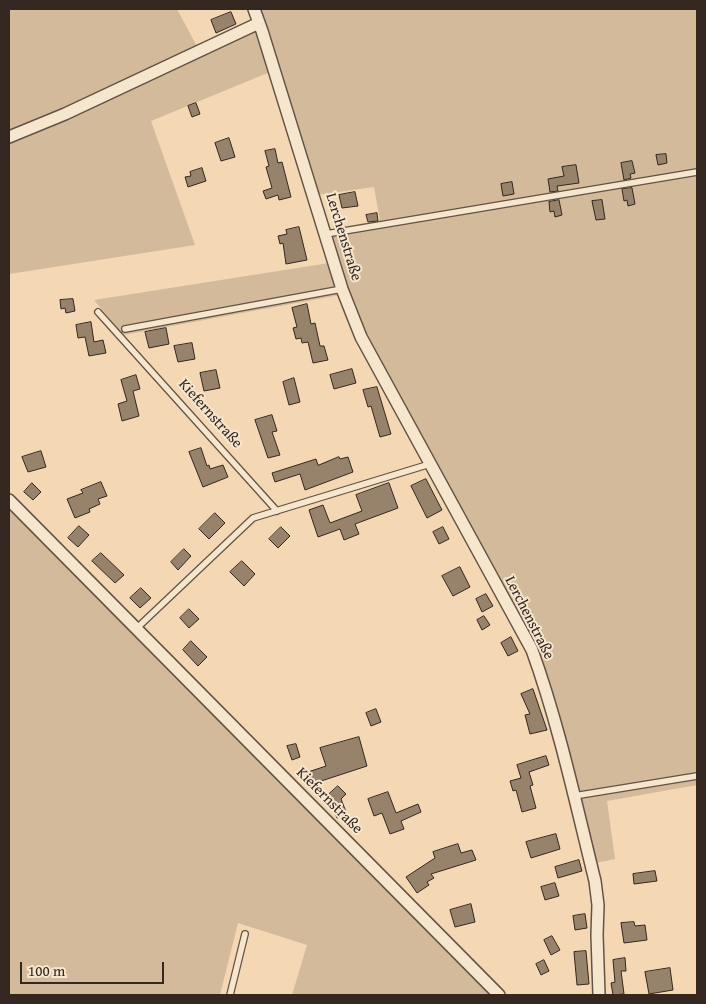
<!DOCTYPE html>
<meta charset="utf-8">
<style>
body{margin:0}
#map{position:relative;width:706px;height:1004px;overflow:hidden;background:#f3d8b3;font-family:"Gentium Book Plus",serif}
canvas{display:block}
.frame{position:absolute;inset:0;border:10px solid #332720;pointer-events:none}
.scale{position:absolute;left:20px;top:962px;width:144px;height:22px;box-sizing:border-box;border:2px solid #332720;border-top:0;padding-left:6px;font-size:15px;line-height:18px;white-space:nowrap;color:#332720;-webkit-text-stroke:4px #f7e6ce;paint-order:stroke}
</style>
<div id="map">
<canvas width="706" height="1004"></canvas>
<div class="frame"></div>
<div class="scale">100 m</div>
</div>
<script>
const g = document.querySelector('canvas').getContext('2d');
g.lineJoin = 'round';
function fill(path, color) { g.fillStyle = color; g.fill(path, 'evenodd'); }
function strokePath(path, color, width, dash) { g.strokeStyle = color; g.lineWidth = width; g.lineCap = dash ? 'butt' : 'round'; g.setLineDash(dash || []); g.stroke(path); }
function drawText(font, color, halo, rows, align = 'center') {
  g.font = font + ' "Gentium Book Plus",serif'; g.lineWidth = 4; g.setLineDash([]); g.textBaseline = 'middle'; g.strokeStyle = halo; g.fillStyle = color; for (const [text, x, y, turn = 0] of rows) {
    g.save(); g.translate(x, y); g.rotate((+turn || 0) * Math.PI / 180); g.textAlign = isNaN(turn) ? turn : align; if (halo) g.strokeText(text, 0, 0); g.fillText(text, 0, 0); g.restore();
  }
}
fill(new Path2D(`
 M9 9H177L201 54 257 27 270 72 151 121 195 245 9 274Z
 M259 9H697V785L607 801 615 859 595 863 552 694 366 337 351 306 327 230 380 220 374 187 317 195Z
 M329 263 340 295 123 335 94 300Z
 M9 510 134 635 490 995H292L307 945 238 923 220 995H9Z`), '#d2ba9a');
const building = new Path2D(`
 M231 12 236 24 216 33 211 20Z
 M196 103 200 114 192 117 188 106Z
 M229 138 235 157 221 161 215 143Z
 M275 149 278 163 282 162 291 197 279 200 278 195 266 199 263 191 272 188 266 167 269 166 265 151Z
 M666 154 667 163 658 165 656 155Z
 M632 161 635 173 630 174 631 178 624 180 621 163Z
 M576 165 579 183 557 186 558 191 550 192 548 179 564 176 562 167Z
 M202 168 206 181 188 187 185 177 191 176 190 172Z
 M512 182 514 194 503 196 501 184Z
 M632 188 635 204 628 206 627 200 624 201 622 189Z
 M355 192 358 206 342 208 339 195Z
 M559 200 562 215 555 217 554 211 550 212 549 202Z
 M602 200 605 219 596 220 592 201Z
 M377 213 378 221 368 222 366 215Z
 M299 227 307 260 286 264 283 243 280 244 278 236 287 234 286 230Z
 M73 299 75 311 66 313 65 308 61 309 60 300Z
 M307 304 311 324 315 323 320 346H324L328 360 313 363 308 342 302 343 301 338 296 339 293 328 297 327 292 308Z
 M91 322 94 342 103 340 106 353 89 356 85 337 78 338 76 325Z
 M166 328 169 344 149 348 145 332Z
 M192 343 195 359 178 362 174 346Z
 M352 369 356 383 334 389 330 375Z
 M216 370 220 388 204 391 200 373Z
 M136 375 140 389 133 391 139 416 122 421 118 404 127 401 121 380Z
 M294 378 300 402 289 405 283 382Z
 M377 387 391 434 380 437 371 406 368 407 363 390Z
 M272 415 277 431 272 432 280 455 268 458 255 420Z
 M201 448 207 466 209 465 210 469 223 465 228 477 203 487 189 452Z
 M41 451 46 467 28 472 22 457Z
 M339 457 340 459 348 457 353 472 305 490 300 474 275 482 272 473 316 459 318 465Z
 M426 479 442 510 427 518 411 486Z
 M101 482 107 496 98 499 100 504 89 509 90 512 75 518 67 499 83 493 81 490Z
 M32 483 41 492 33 500 24 492Z
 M389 483 398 508 355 524 359 534 344 540 340 529 318 537 309 510 323 505 330 523 362 511 356 495Z
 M215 513 225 523 209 539 199 529Z
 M79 526 89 535 78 547 68 538Z
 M281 527 290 536 278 548 269 539Z
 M443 527 449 539 439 544 433 532Z
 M184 549 191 556 178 570 171 562Z
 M101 553 124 575 115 583 92 561Z
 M242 561 255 574 244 586 230 572Z
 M460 567 470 587 453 596 442 576Z
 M141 588 151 598 140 608 130 598Z
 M486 594 493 606 482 612 476 599Z
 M189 609 199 619 189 628 180 618Z
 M484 616 490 625 482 630 477 620Z
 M511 637 518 651 508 656 501 643Z
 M191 641 207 657 198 666 183 650Z
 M533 689 547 730 530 734 525 715 530 714 521 694Z
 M376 709 381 722 371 726 366 713Z
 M359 737 367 766 312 784 308 772 326 766 320 748Z
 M296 744 300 757 292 760 287 746Z
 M546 756 549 765 529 772 533 785 530 786 536 808 522 812 516 790 513 791 510 781 521 778 517 765Z
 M338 786 346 794 341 799 350 822 344 816 337 818 334 811 338 809 326 797Z
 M388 792 396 813 418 804 421 812 401 821 404 829 390 834 382 813 374 816 368 799Z
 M556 834 560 849 531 858 526 842Z
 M458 844 461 853 472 850 476 860 431 874 434 878 427 882 429 885 417 893 406 877 435 858 433 852Z
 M579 860 582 871 558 878 555 867Z
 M655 871 657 881 634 884 633 874Z
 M555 883 559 896 545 900 541 887Z
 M471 904 475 922 455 927 450 910Z
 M585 914 587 928 575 930 573 916Z
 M634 922 635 926 645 925 647 940 624 943 621 923Z
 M552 936 560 950 551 955 544 940Z
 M586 951 589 984 577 985 574 952Z
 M625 958 626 971H621L624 994 613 995 611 983 615 982 613 960Z
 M544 960 549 971 541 975 536 964Z
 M670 968 673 990 649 994 645 972Z`);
fill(building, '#97836c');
strokePath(building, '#332720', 1);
const service = new Path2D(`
 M326 234 697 172
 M98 312 277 511
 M125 329 342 289
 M137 628 253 518 430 464
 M574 796 697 776
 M230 995 245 934`);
const minor = new Path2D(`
 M254 9 262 31 342 289 361 337 532 650C559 725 576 804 595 881L598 905 597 935 599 995
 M9 137 65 114 259 23
 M9 500 499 995`);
strokePath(service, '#635345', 8);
strokePath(minor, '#635345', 14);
strokePath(service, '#f7e6ce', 5.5);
strokePath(minor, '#f7e6ce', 11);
drawText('15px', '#332720', '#f7e6ce', [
 ["Lerchenstraße",343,237,73],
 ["Kiefernstraße",210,414,48],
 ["Lerchenstraße",529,618,63],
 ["Kiefernstraße",329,801,45]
]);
</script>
